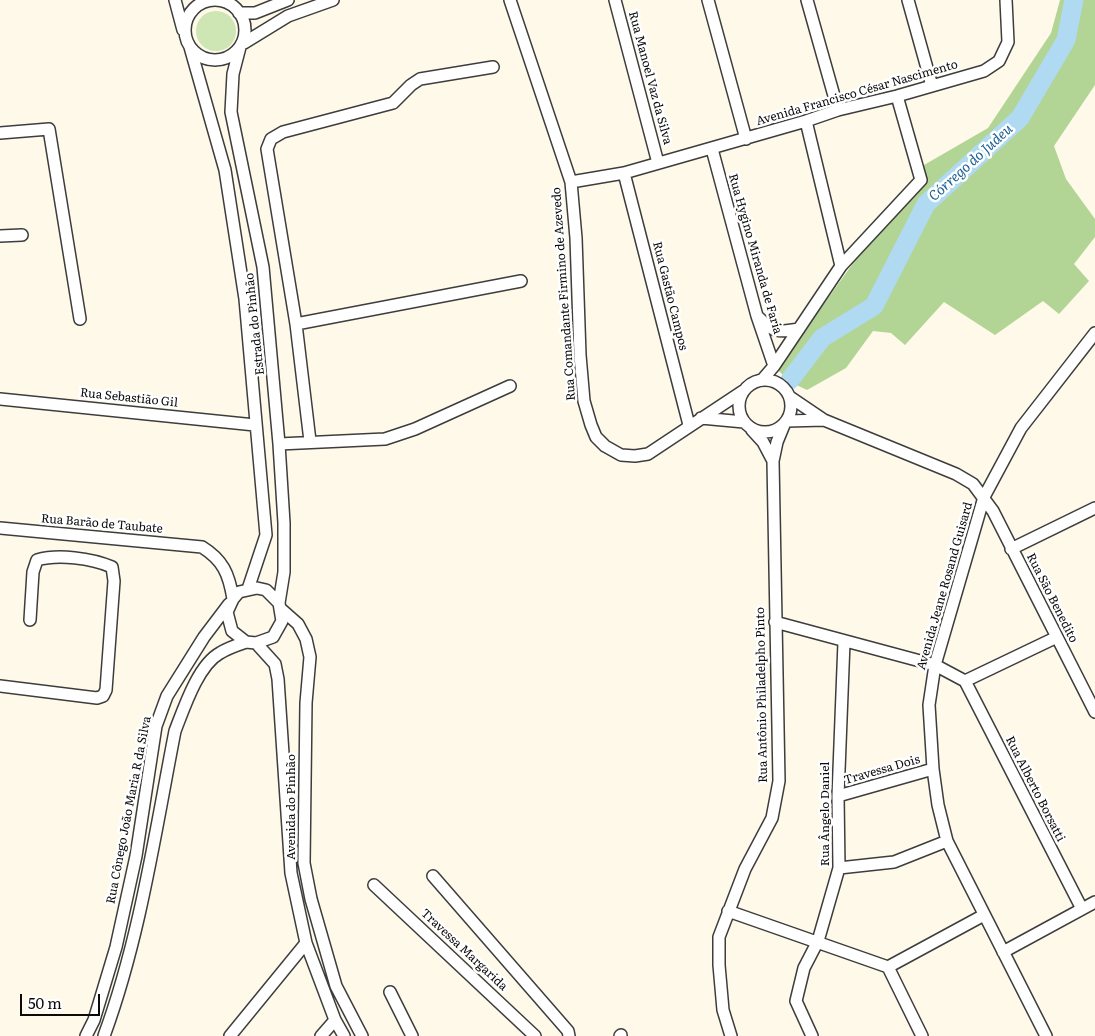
<!DOCTYPE html>
<meta charset="utf-8">
<style>
body{margin:0}
#map{position:relative;width:1095px;height:1036px;overflow:hidden;background:#fef9e8;font-family:Literata,serif}
canvas{display:block}
.scale{position:absolute;left:20px;top:994px;width:80px;height:22px;box-sizing:border-box;border:2px solid #0a0a0a;border-top:0;padding-left:6px;font-size:15px;line-height:18px;white-space:nowrap;color:#0a0a0a;-webkit-text-stroke:4px #fff;paint-order:stroke}
</style>
<div id="map">
<canvas width="1095" height="1036"></canvas>
<div class="scale">50 m</div>
</div>
<script>
const g = document.querySelector('canvas').getContext('2d');
g.lineJoin = 'round';
function fill(path, color) { g.fillStyle = color; g.fill(path, 'evenodd'); }
function strokePath(path, color, width, dash) { g.strokeStyle = color; g.lineWidth = width; g.lineCap = dash ? 'butt' : 'round'; g.setLineDash(dash || []); g.stroke(path); }
function drawText(font, color, halo, rows, align = 'center') {
  g.font = font + ' Literata,serif'; g.lineWidth = 5; g.setLineDash([]); g.textBaseline = 'middle'; g.strokeStyle = halo; g.fillStyle = color; for (const [text, x, y, turn = 0] of rows) {
    g.save(); g.translate(x, y); g.rotate((+turn || 0) * Math.PI / 180); g.textAlign = isNaN(turn) ? turn : align; if (halo) g.strokeText(text, 0, 0); g.fillText(text, 0, 0); g.restore();
  }
}
fill(new Path2D(`
 M196 31a20 20 0 1 1 40 0a20 20 0 1 1-40 0Z`), '#cee5b4');
fill(new Path2D(`
 M1060 0H1095V85L1054 146 1066 179 1095 219V237L1074 264 1089 281 1059 314 1043 301 995 335 944 302 905 345 891 333 873 331 846 368 807 390 790 382 777 369 859 255 925 180 924 165 988 128 1051 33Z`), '#b2d595');
strokePath(new Path2D(`
 M790 380 822 338 874 306 926 204 1020 118 1066 40 1074 0`), '#afdaf2', 19);
const minor = new Path2D(`
 M175 0 183 30
 M510 0 571 182 576 238 580 355 584 401 591 425 596 437 605 446 621 455 635 456 648 454 743 391
 M615 0 658 163
 M708 0 746 139
 M807 0 838 110
 M908 0 932 86
 M185 30a30 30 0 1 1 60 0a30 30 0 1 1-60 0Z
 M239 13H255L288 0
 M244 43 288 16 333 0
 M190 47 225 170 245 299 266 535 248 589
 M240 47 233 74 231 112 263 267 279 444 284 523V572L279 603 282 621 273 637 256 643 246 642 232 631 227 612 233 599 239 592 257 588 266 590 279 603
 M806 121 841 266
 M0 133 49 129 80 319
 M712 149 757 316 774 366
 M624 173 689 425
 M571 182 624 173 806 121 838 110 897 96 984 71 999 61 1008 42 1006 0
 M0 236 22 235
 M758 317C773 332 778 333 799 329
 M296 324 521 281
 M739 406a26 26 0 1 1 52 0a26 26 0 1 1-52 0Z
 M762 380 774 366 841 266 921 180 897 96
 M790 397 824 420 956 474 973 484 993 511 1095 712
 M0 399 255 425
 M701 418 744 422
 M787 421 824 420
 M752 430 763 442 773 461
 M310 441 296 324 267 149 271 139 283 132 393 103 411 85 420 79 493 67
 M279 444 385 439 415 429 510 386
 M0 528 202 547C223 560 229 574 233 599
 M1011 549 1095 508
 M281 609 298 624 306 639 310 657 306 703 304 863 311 899 336 986 362 1036
 M775 622 935 665 965 681
 M256 643 275 664 278 679 291 873 306 943 335 1020 344 1036
 M965 681 1082 909
 M965 681 1057 637
 M0 686 97 698 103 696 106 690 114 581 112 567C91 558 58 554 37 560L33 572 30 620
 M838 796 933 769
 M839 868 894 862 947 841
 M433 876 568 1031 569 1036
 M374 885 535 1036
 M728 911 888 967 984 915
 M1003 952 1095 902
 M888 967 922 1036
 M390 992 412 1036
 M86 1036 94 1020 116 947 136 856 156 726 167 696 204 637 229 604
 M104 1036C140 938 155 833 175 731 184 708 198 665 220 653 228 648 237 645 246 642
 M230 1036 306 943
 M321 1036 335 1020
 M620 1036 621 1035
 M731 1036 723 1010 719 965V937L745 869 772 818 779 781 773 461 777 442 784 425
 M812 1036 796 1001 804 968 818 941 839 868 838 796 844 642
 M1046 1036 947 841 938 805 933 769 929 705 935 665 984 497 1021 428 1095 333`);
strokePath(minor, '#3d3d3d', 14);
strokePath(minor, '#fff', 11);
drawText('12px', '#0a0a0a', '#fff', [
 ["Rua Manoel Vaz da Silva",650,78,75],
 ["Avenida Francisco César Nascimento",857,93,-16],
 ["Rua Hygino Miranda de Faria",755,254,74],
 ["Rua Comandante Firmino de Azevedo",564,294,-94],
 ["Rua Gastão Campos",670,296,76],
 ["Estrada do Pinhão",255,324,-96],
 ["Rua Sebastião Gil",129,398,6],
 ["Rua Barão de Taubate",102,524,5],
 ["Avenida Jeane Rosand Guisard",945,586,-74],
 ["Rua São Benedito",1052,598,63],
 ["Rua Antônio Philadelpho Pinto",762,695,-91],
 ["Travessa Dois",882,770,-16],
 ["Rua Alberto Borsatti",1035,789,63],
 ["Avenida do Pinhão",291,807,-90],
 ["Rua Cônego João Maria R da Silva",129,810,-79],
 ["Rua Ângelo Daniel",825,814,-90],
 ["Travessa Margarida",464,950,43]
]);
drawText('italic 14px', '#1b6093', '#fff', [
 ["Córrego do Judeu",971,163,-42]
]);
</script>
